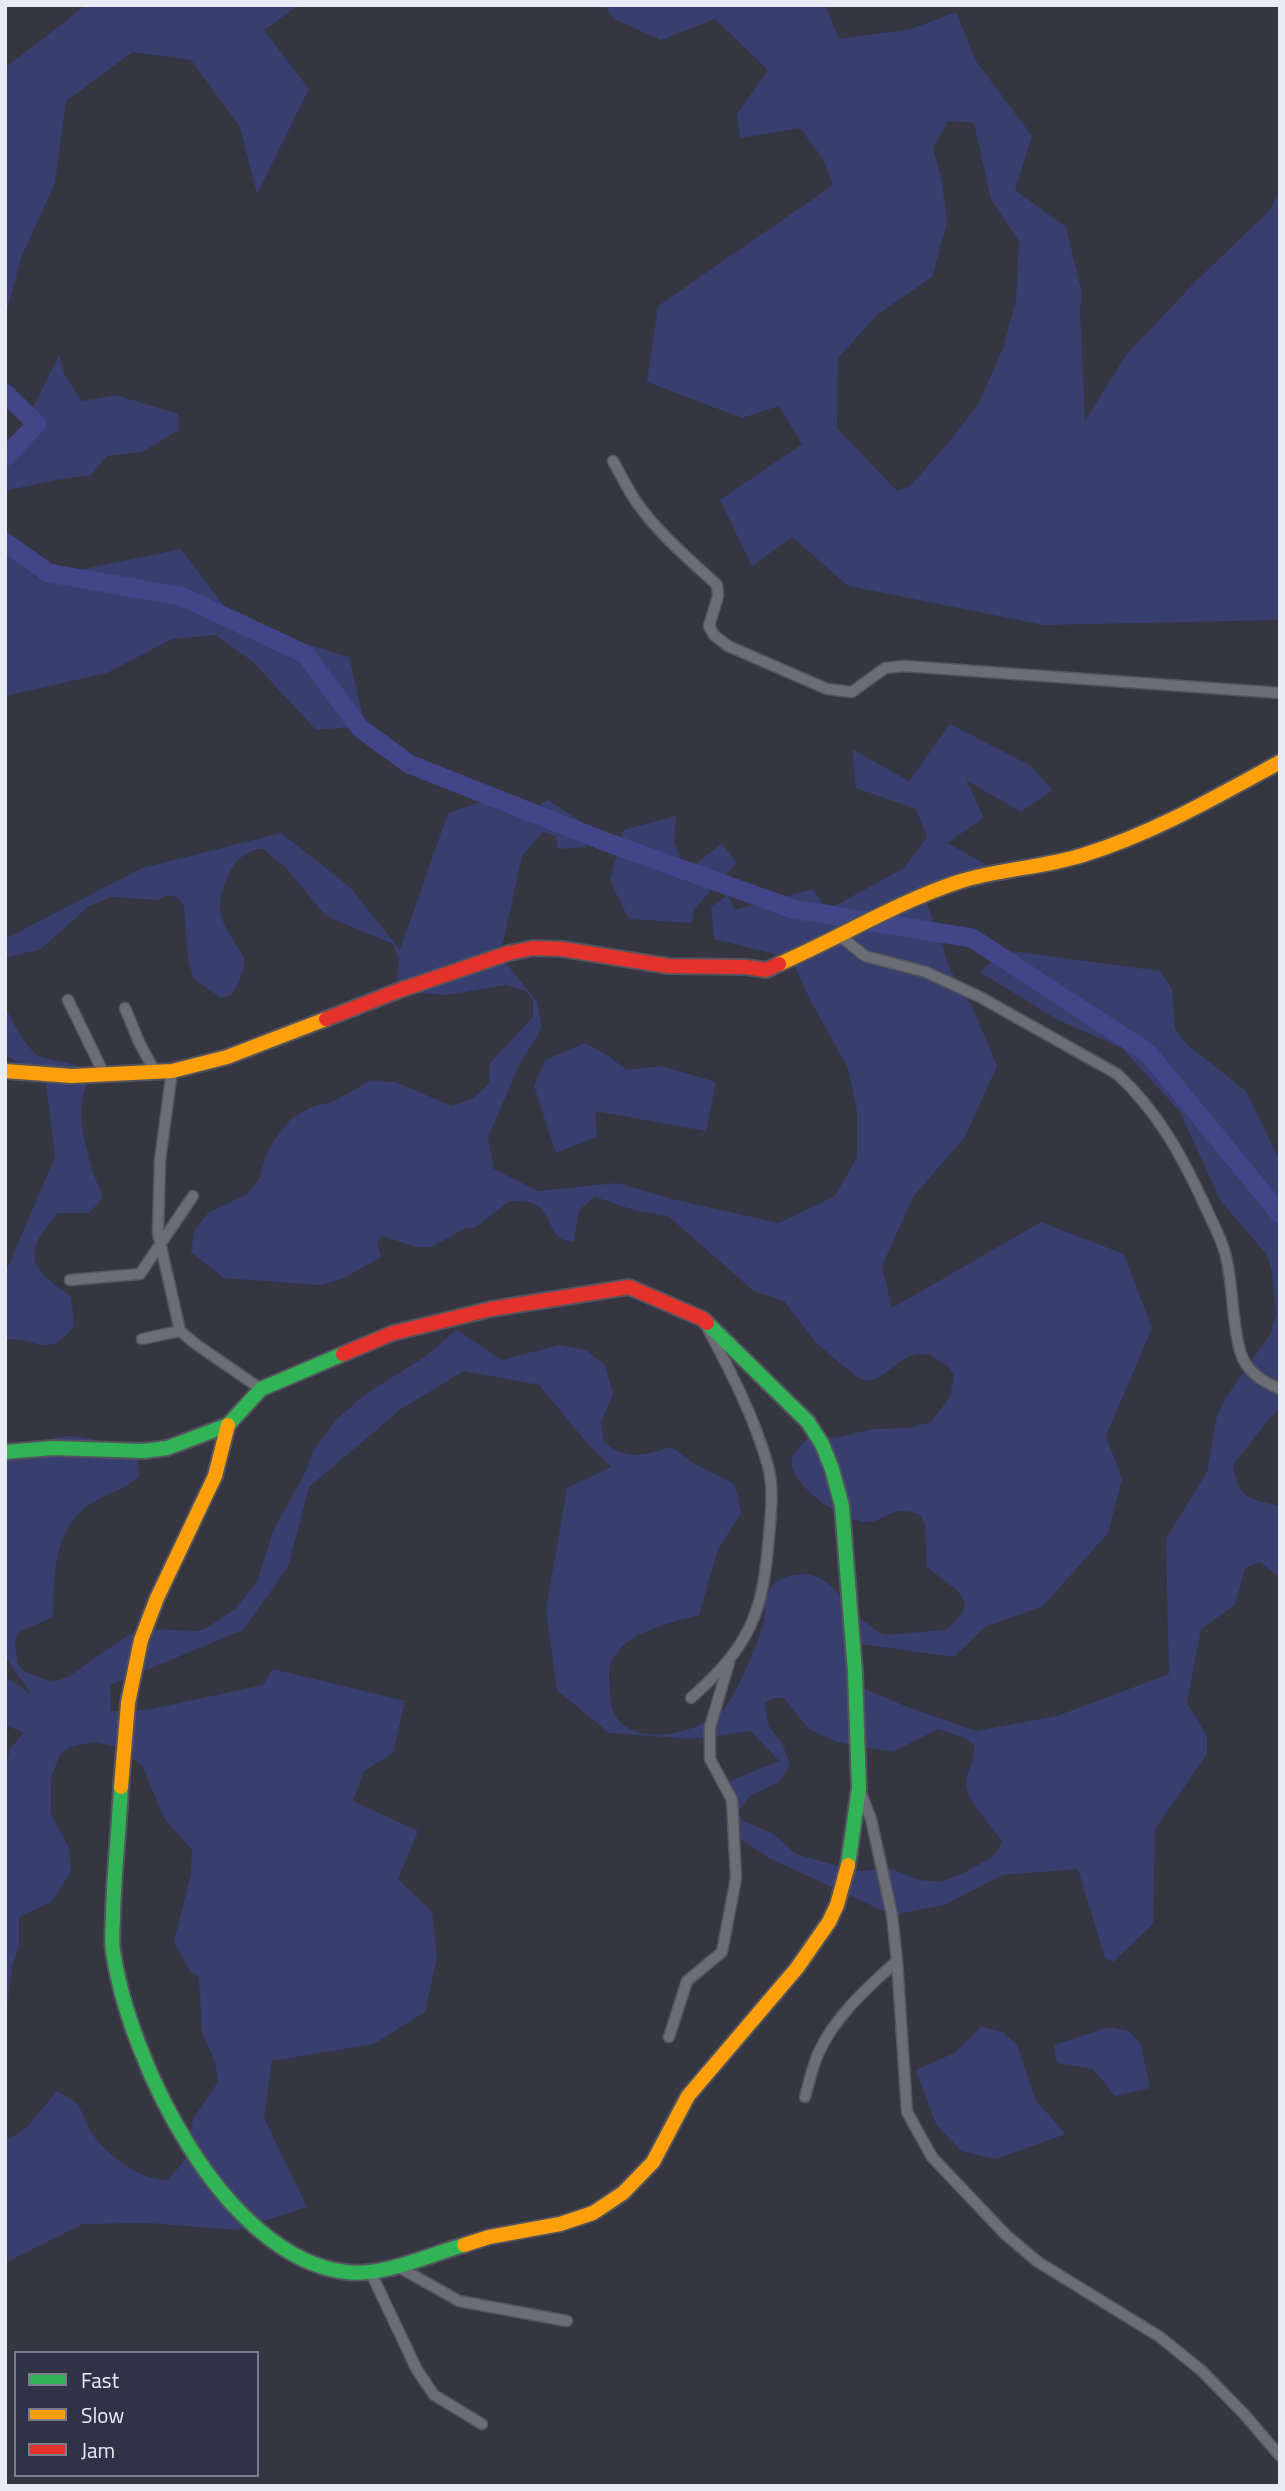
<!DOCTYPE html>
<style>
body{margin:0}
#map{position:relative;width:1285px;height:2491px;overflow:hidden;background:#353641;font-family:"Titillium Web",sans-serif}
canvas{display:block}
.frame{position:absolute;inset:0;border:7px solid #e8ebf6;pointer-events:none}
.legend{position:absolute;left:14px;top:2351px;width:245px;height:126px;box-sizing:border-box;background:#303346;border:2px solid #7a7d8c;margin:0;padding:9px 12px;list-style:none;font-size:21px;color:#e8ebf6}
.legend li{display:flex;align-items:center;gap:14px;height:35px}
.legend b{width:35px;border:2px solid #7a7d8c}
</style>
<div id="map">
<canvas width="1285" height="2491"></canvas>
<div class="frame"></div>
<ul class="legend">
<li><b style="height:9px;background:#30b455"></b>Fast</li>
<li><b style="height:9px;background:#ff9f0a"></b>Slow</li>
<li><b style="height:9px;background:#e5322d"></b>Jam</li>
</ul>
</div>
<script>
const g = document.querySelector('canvas').getContext('2d');
g.lineJoin = 'round';
function fill(path, color) { g.fillStyle = color; g.fill(path, 'evenodd'); }
function strokePath(path, color, width, dash) { g.strokeStyle = color; g.lineWidth = width; g.lineCap = dash ? 'butt' : 'round'; g.setLineDash(dash || []); g.stroke(path); }
fill(new Path2D(`
 M86 5H299L264 30 309 89 257 194 240 127 191 60 133 52 66 101 55 183 21 258 5 319V68Z
 M604 5H825L839 39 911 29 956 12 976 61 1032 136 1015 190 1066 227 1082 294 1080 310 1085 421 1126 355 1196 281 1271 209 1280 189V620L1043 625 848 586 792 537 752 566 720 500 802 444 779 406 742 418 647 382 658 306 833 185 823 159 800 128 740 138 737 114 768 70 715 19 661 40 614 19ZM948 121 974 123 991 199 1019 241 1016 300 1003 348 978 405 943 449 909 487 897 491 837 428 838 358 878 314 932 277 947 223 942 182 933 148Z
 M59 355 65 376 82 401 116 395 178 414 179 430 142 452 107 456 91 475 56 480 5 491V442L19 435Z
 M5 535 35 577 64 573 181 549 236 622 349 657 365 726 316 730 252 661 215 635 172 639 107 673 5 696Z
 M950 724 1031 766 1052 790 1021 812 966 780 984 818 947 843 985 864 925 898 950 969 974 1011 997 1066 965 1137 913 1197 882 1266 892 1308 1041 1222 1124 1254 1152 1328 1106 1436 1122 1479 1108 1533 1043 1606 985 1627 954 1657 853 1643 855 1685 905 1706 976 1731 1057 1716 1169 1674 1166 1539 1207 1472 1217 1416 1225 1399 1271 1333 1276 1313 1272 1272 1267 1255 1220 1200 1180 1112 1122 1048 1056 1019 980 972 997 956 1019 952 1160 971 1172 989 1175 1028 1185 1043 1246 1091 1280 1161V1409L1268 1420 1233 1465C1238 1499 1249 1499 1280 1506V1578L1260 1562 1245 1568 1235 1605 1201 1629 1187 1703 1207 1736V1754L1155 1829 1153 1924 1113 1962 1105 1958 1078 1869 1003 1875 944 1905 892 1915 769 1858 727 1830 725 1783 779 1761 751 1731 691 1739 609 1733 557 1690 546 1610 567 1488 611 1467 588 1444 539 1385 464 1371 401 1409 309 1487 288 1567 243 1630 110 1685 111 1711 146 1710 263 1685 273 1669 405 1701 393 1753 364 1771 353 1801 418 1831 398 1879 432 1912 437 1957 425 2012 374 2044 272 2061 264 2118 307 2207 237 2230 148 2223 83 2224 5 2263V2135L10 2139 28 2126 57 2091C62 2095 72 2098 76 2103 83 2110 85 2124 91 2132 108 2156 137 2179 168 2180L183 2162 189 2152 193 2119 218 2082 215 2061 202 2033 199 1977 190 1971 174 1942 191 1874 192 1850 164 1818 142 1765 114 1746 93 1742 70 1747 60 1754 51 1778V1814L69 1848 71 1872 51 1902 19 1917V1947L12 1967 5 2024V1772L10 1748 24 1733 5 1725V1676L32 1695 5 1657V1442L16 1451C32 1450 44 1441 59 1437 80 1433 116 1446 137 1451L139 1476C123 1491 115 1490 97 1500 52 1525 55 1573 53 1617L19 1632 15 1643 18 1664 25 1672 53 1682 68 1677 128 1635 152 1629 197 1631 207 1628 236 1608 257 1582 273 1531 306 1471 314 1450 335 1421 363 1396 423 1358 457 1330 502 1360 559 1345 586 1350 605 1365 613 1394 601 1422 604 1442C625 1461 646 1455 671 1447L695 1464 735 1484 741 1513 718 1549 699 1615C672 1622 618 1634 610 1666 608 1673 610 1684 610 1692 609 1754 696 1739 725 1707 735 1697 762 1636 764 1621 765 1614 763 1606 765 1600 768 1589 775 1580 785 1577 832 1563 838 1604 869 1625 873 1627 879 1633 883 1634 891 1636 935 1630 946 1630L963 1613 965 1603 958 1591 927 1567 925 1524 921 1515C915 1514 906 1510 899 1511 889 1512 879 1522 868 1522 844 1522 798 1491 792 1466 789 1455 801 1446 807 1439L841 1437 872 1429 909 1428 931 1422 950 1397 954 1375 949 1367 930 1355 919 1354 909 1356 876 1379 866 1381 857 1377 817 1344 784 1301 754 1291 668 1216 634 1210 595 1197 579 1210 574 1242C545 1241 556 1213 532 1203 526 1201 517 1201 510 1201L475 1228H465L432 1247H416L382 1236 377 1242 381 1257 342 1279 319 1285 224 1278 191 1252 195 1230 208 1213 247 1194 260 1178 265 1157 275 1139 291 1119 311 1107 332 1102 370 1081 395 1082 452 1106 472 1099 489 1084 490 1063 533 1017V1000L526 991 506 985 447 995 401 992 396 989 399 960 393 944 326 916 286 868 263 849C251 849 238 857 232 868 217 896 215 913 233 940 236 946 243 953 244 959 245 973 237 985 231 995L221 998 194 979 188 960 184 906 178 898 168 895 158 900 111 897 88 907 41 949 5 958V939L142 868 281 833 350 887 400 950 448 813 489 799 519 816 548 800 597 832 585 847 558 849 555 836 543 832 522 856 500 956 537 1001 542 1028 521 1061 488 1137 494 1169 538 1191 617 1183 676 1200 779 1223 835 1196 857 1157V1111L848 1068 810 1000 791 958 714 939 711 907 728 895 735 910 813 889 827 910 904 868 927 837 916 809 856 788 852 749 909 781ZM774 1698H784L809 1729 837 1742 893 1752 938 1729 967 1739 974 1745C975 1762 966 1771 966 1785 966 1799 994 1830 1003 1842L992 1857 962 1874 941 1882 920 1880 891 1869 855 1871 796 1854 772 1833 743 1821 738 1812 750 1796 779 1782 790 1765 783 1745 768 1725 765 1703Z
 M676 816 674 843 687 871 722 843 737 863 694 909 692 923 629 919 610 881 623 830Z
 M5 1006C11 1019 27 1051 41 1057 55 1062 70 1061 84 1069 90 1086 81 1096 81 1112 82 1142 92 1171 103 1198L89 1213H58C22 1253 28 1268 71 1296L74 1328C68 1332 62 1340 56 1343 40 1351 20 1333 5 1341V1274L55 1157 45 1074 21 1065 5 1054Z
 M585 1043 607 1055 627 1070 662 1066 716 1082 706 1131 595 1111 597 1137 556 1153 534 1086 545 1060Z
 M981 2027 1003 2032 1017 2045 1036 2101 1066 2134 995 2159 961 2151 936 2124 916 2070 954 2053Z
 M1109 2027 1129 2031 1141 2045 1150 2088 1115 2096 1093 2069 1057 2063 1054 2045Z`), '#383e6e');
strokePath(new Path2D(`
 M5 393 37 424 5 457
 M5 542 48 573 181 596 305 654 360 728 409 764 606 842 793 909 972 938 1148 1053 1280 1214`), '#424689', 19);
const street = new Path2D(`
 M613 461C621 475 628 490 637 503 660 535 689 559 717 585L718 596 709 626 714 635 728 646 827 689 852 692 885 668 904 666 1280 693
 M840 936 865 956 926 972 980 997 1117 1074C1158 1111 1183 1158 1206 1208 1212 1222 1221 1237 1225 1253 1234 1285 1231 1322 1241 1354 1247 1372 1263 1382 1280 1389
 M68 1000 105 1076
 M125 1008 139 1042 155 1072
 M172 1071 160 1160 158 1233 180 1331 197 1345 261 1389
 M70 1280 140 1274 193 1196
 M142 1339 180 1331
 M691 1698C751 1645 763 1613 769 1535 771 1512 774 1489 768 1466 755 1419 731 1372 708 1329
 M859 1788 871 1819 892 1915 897 1961 907 2112 932 2157 1006 2235 1038 2262 1160 2337 1202 2371 1244 2414 1280 2456
 M669 2037 687 1981 722 1952 736 1878 732 1800 710 1759V1727L729 1663
 M805 2097C809 2083 812 2068 818 2054 834 2017 868 1987 897 1961
 M397 2266 459 2301 567 2321
 M371 2273 417 2370 434 2395 482 2424`);
const fast = new Path2D(`
 M707 1323 808 1422 822 1444 832 1469 842 1506 855 1672 859 1788 848 1865
 M5 1452 53 1448 144 1451 167 1448 228 1425 261 1389 343 1354
 M121 1787C119 1829 114 1872 113 1914 113 1926 111 1939 113 1951 129 2060 223 2257 346 2272 383 2277 428 2255 464 2245`);
const slow = new Path2D(`
 M779 964C839 938 895 903 958 882 998 869 1042 868 1083 855 1152 834 1216 797 1280 762
 M5 1071 72 1076 172 1071 227 1057 326 1019
 M121 1787 128 1703 141 1640 157 1598 215 1476 228 1425
 M464 2245 489 2237 560 2224 593 2213 623 2193 653 2162 688 2096 797 1968 829 1922 837 1905 848 1865`);
const jam = new Path2D(`
 M326 1019 400 990 509 953 533 948 562 949 668 966 746 967 766 970 779 964
 M343 1354 393 1333 491 1309 629 1287 703 1319 707 1323`);
strokePath(street, '#53545d', 13);
strokePath(fast, '#53545d', 18);
strokePath(slow, '#53545d', 18);
strokePath(jam, '#53545d', 18);
strokePath(street, '#6c6d75', 10);
strokePath(fast, '#30b455', 14);
strokePath(slow, '#ff9f0a', 14);
strokePath(jam, '#e5322d', 14);
</script>
